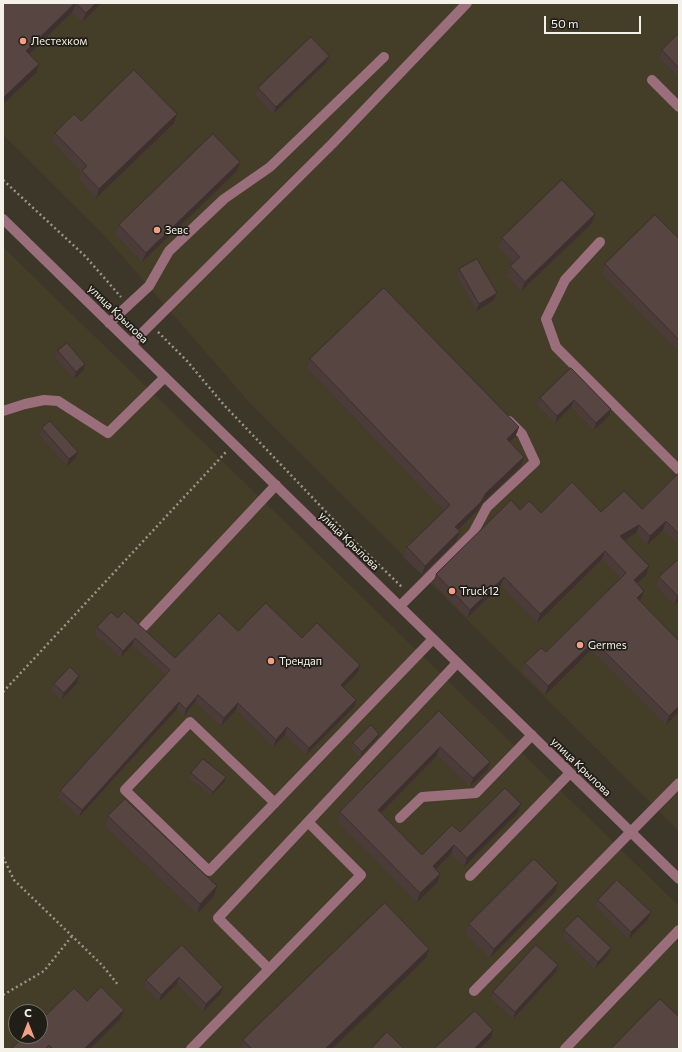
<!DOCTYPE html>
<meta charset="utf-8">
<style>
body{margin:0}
#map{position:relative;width:682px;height:1052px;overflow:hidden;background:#3c3728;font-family:Commissioner,sans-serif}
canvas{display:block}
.frame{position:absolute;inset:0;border:4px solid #f4f1e8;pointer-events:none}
.north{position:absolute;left:8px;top:1004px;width:40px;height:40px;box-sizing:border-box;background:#211e18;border:1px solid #75726b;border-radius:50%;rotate:0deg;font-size:11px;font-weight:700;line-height:16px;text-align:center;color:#f4f1e8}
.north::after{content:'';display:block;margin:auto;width:14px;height:18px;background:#f39f83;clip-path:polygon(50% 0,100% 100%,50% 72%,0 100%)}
.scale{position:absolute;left:544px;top:16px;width:97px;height:18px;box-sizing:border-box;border:2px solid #f4f1e8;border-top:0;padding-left:5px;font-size:12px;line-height:14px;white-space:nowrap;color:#f4f1e8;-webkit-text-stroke:3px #211e18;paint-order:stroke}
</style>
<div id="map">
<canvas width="682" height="1052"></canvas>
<div class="frame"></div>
<div class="north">С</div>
<div class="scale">50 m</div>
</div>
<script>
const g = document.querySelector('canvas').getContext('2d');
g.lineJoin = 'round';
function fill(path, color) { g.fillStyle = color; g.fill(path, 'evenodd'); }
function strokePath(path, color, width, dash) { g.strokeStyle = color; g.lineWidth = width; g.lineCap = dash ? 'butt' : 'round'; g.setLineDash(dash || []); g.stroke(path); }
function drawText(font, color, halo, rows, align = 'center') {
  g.font = font + ' Commissioner,sans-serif'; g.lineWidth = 3.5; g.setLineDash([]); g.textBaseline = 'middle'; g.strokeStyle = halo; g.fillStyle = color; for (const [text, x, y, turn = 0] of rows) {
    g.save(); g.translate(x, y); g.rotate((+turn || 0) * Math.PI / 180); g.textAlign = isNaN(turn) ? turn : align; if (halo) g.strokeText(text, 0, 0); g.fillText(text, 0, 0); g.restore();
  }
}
fill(new Path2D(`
 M3 3H679V831L249 402 103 234 3 135Z
 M3 247 679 906V1049H3ZM16 1012H40V1036H16Z`), '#443d27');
strokePath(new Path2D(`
 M3 180 85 256 121 297
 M158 332 187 361 224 405 351 538 403 588
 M3 692 226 452
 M3 857 14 880 102 965 119 986
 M3 995 44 971 72 936`), '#9a968a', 2.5, [2, 3]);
strokePath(new Path2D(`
 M652 80 679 107
 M3 219 679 879
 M600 242 565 280 546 319 556 347 679 470
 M109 323 149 286 169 251 224 199 270 167 384 57
 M131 344 332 144 467 3
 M3 411 25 404 44 400 58 401 108 433 165 377
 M400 606 473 533 487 507 535 462 522 434 509 421
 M144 626 276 485
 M275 803 190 722 125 790 209 871 433 639
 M400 818 422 797 476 793 532 735
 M470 876 570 773
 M269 969 218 918 457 663
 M474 991 679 783
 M191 1049 361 875 308 822
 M565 1049 679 930`), '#9a6e7a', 10);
fill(new Path2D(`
 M3 3H102L82 22 72 12 29 54 36 73Z
 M679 33V77L659 58 662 50Z
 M326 63 273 114 255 95 258 88Z
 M81 121 174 123 96 198 79 179 81 172 52 141 55 133Z
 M237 171 142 262 115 234 119 225Z
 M595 214 591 224 521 291 507 276 510 266 514 263 498 247 502 238Z
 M679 239V352L602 274 605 264Z
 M459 269 494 300 476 311 457 276Z
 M58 351 85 364 83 371 74 379 55 358Z
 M310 359 519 427 515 437 510 442 521 466 483 502 477 511 458 530 460 531 456 541 422 575 403 557 407 547 444 511 307 368Z
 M571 368 609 416 594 430 571 407 555 423 537 405 540 398Z
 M42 428 78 452 75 459 67 466 39 435Z
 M679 473V545L663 530 647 545 636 533 624 540 649 566 646 575 637 583 641 599 639 601 679 641V711L666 725 591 650 545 695 522 672 525 663 546 652 620 578 602 559 537 623 501 585 467 618 433 583 436 574 520 510 541 513 601 512 642 509Z
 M679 559V601L674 605 656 586 659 577Z
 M118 618 175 658 238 631 302 638 358 672 343 687 356 700 354 707 306 755 285 735 273 747 236 710 221 726 195 702 184 716 177 709 79 817 58 798 60 791 166 675 132 645 120 658 94 634 97 627Z
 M79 676 77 683 61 700 51 691 54 684Z
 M439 711 487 770 470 787 437 755 381 813 422 855 460 832 521 804 518 813 464 867 451 854 436 869 440 874 437 883 417 902 337 821 340 812Z
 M377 738 360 757 351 748 353 743Z
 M191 773 226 777 224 782 211 796 189 778Z
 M108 816 214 896 197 914 105 826Z
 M558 883 555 892 490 958 465 934 469 924Z
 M598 900 648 919 629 939 595 907Z
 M564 930 611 948 608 955 595 969 562 937Z
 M182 945 220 995 203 1011 177 984 159 1002 144 987 146 980Z
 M429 949 426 958 332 1049H239L243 1040Z
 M558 965 556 972 513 1019 491 999 493 992Z
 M87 1001 120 1019 90 1049H11Z`), '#4b3b39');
fill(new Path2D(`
 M76 3 72 12 23 60 26 51Z
 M96 3H102L82 22 86 13Z
 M329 56 326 63 273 114 276 107Z
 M39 64 36 73 3 104V98Z
 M177 114 174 123 96 198 99 189Z
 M240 162 237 171 142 262 146 253Z
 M595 214 591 224 521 291 525 282Z
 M497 293 494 300 476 311 479 304Z
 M85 364 83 371 74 379 76 372Z
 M574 400 571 407 555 423 557 416Z
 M611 409 609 416 594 430 596 423Z
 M519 427 515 437 503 448 507 439Z
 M78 452 75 459 67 466 69 459Z
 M524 457 521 466 483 502 477 511 452 536 455 527 486 493Z
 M666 521 663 530 647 545 650 536Z
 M639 525 636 533 617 545 620 536Z
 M460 531 456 541 422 575 425 566Z
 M605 551 602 559 537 623 540 614Z
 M649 566 646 575 631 589 634 580Z
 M504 577 501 585 467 618 470 610Z
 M644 591 641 599 634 607 637 598Z
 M679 595V601L674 605 678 596Z
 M135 638 132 645 120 658 123 651Z
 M594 641 591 650 545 695 548 686Z
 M360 665 358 672 339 692 341 685Z
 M79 676 77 683 61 700 64 693Z
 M198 695 195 702 184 716 186 709Z
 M356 700 354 707 306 755 309 748Z
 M179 702 177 709 79 817 82 810Z
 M238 703 236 710 221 726 224 718Z
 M679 706V711L666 725 669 716Z
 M287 727 285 735 273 747 276 740Z
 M379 734 377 738 360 757 362 752Z
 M440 747 437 755 375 819 378 810Z
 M490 762 487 770 470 787 473 778Z
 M226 777 224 782 211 796 213 792Z
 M521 804 518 813 464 867 467 858Z
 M454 845 451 854 430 875 433 866Z
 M440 874 437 883 417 902 420 893Z
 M558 883 555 892 490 958 494 949Z
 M217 886 214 896 197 914 200 904Z
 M651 912 648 919 629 939 631 932Z
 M611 948 608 955 595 969 598 962Z
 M429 949 426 958 332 1049H325Z
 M558 965 556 972 513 1019 515 1012Z
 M179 977 177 984 159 1002 161 995Z
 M223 987 220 995 203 1011 206 1004Z
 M124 1010 120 1019 90 1049H84Z
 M493 1030 491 1038 479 1049H474Z`), '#3d302e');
const building = new Path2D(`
 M3 3H75L26 51 39 64 3 98Z
 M76 3H96L86 13Z
 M679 33V68L662 50Z
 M311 37 329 56 276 107 258 88Z
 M134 70 177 114 99 189 82 171 87 166 55 133 74 114 81 121Z
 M213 134 240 162 146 253 119 225Z
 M562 180 595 214 525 282 510 266 520 257 502 238Z
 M655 215 679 239V340L605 264Z
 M477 259 497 293 479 304 459 269Z
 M384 288 519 427 507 439 524 457 486 493 481 502 455 527 460 531 425 566 407 547 450 505 310 359Z
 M67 343 85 364 76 372 58 351Z
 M571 368 611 409 596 423 574 400 557 416 540 398Z
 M50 421 78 452 69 459 42 428Z
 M679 473V534L666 521 650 536 639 525 620 536 649 566 634 580 644 591 637 598 679 641V706L669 716 594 641 548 686 525 663 541 648 546 652 626 573 605 551 540 614 504 577 470 610 436 574 511 500 520 510 529 501 541 513 572 482 601 512 624 491 642 509Z
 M679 559V595L678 596 659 577Z
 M266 603 302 638 317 623 360 665 341 685 356 700 309 748 287 727 276 740 238 703 224 718 198 695 186 709 179 702 82 810 60 791 170 670 135 638 123 651 97 627 111 612 118 618 124 611 175 658 219 613 238 631Z
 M70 667 79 676 64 693 54 684Z
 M439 711 490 762 473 778 440 747 378 810 422 855 452 825 460 832 505 788 521 804 467 858 454 845 433 866 440 874 420 893 340 812Z
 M371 725 379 734 362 752 353 743Z
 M203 759 226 777 213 792 191 773Z
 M125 799 217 886 200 904 108 816Z
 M534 859 558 883 494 949 469 924Z
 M617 880 651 912 631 932 598 900Z
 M385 903 429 949 325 1049H250L251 1048 243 1040Z
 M578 916 611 948 598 962 564 930Z
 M182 945 223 987 206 1004 179 977 161 995 146 980Z
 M536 945 558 965 515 1012 493 992Z
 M101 987 124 1010 84 1049H53L49 1045 45 1049H11L25 1036H40V1021L74 988 87 1001Z
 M660 999 679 1017V1049H611Z
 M475 1011 493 1030 474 1049H434Z
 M387 1032 404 1049H371Z`);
fill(building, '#574542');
strokePath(building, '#3d302e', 1);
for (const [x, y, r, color] of [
 [23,41,4,"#f39f83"],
 [157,230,4,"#f39f83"],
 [452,591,4,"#f39f83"],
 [580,645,4,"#f39f83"],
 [271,661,4,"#f39f83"]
]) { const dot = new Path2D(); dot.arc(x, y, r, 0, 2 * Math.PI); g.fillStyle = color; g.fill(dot); strokePath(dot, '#211e18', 1.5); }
drawText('11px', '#f4f1e8', '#211e18', [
 ["Лестехком",31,41],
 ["Зевс",165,230],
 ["Truck12",460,591],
 ["Germes",588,645],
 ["Трендап",279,661]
], 'left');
drawText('11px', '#f4f1e8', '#211e18', [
 ["улица Крылова",118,314,44],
 ["улица Крылова",349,541,44],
 ["улица Крылова",581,767,44]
]);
</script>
